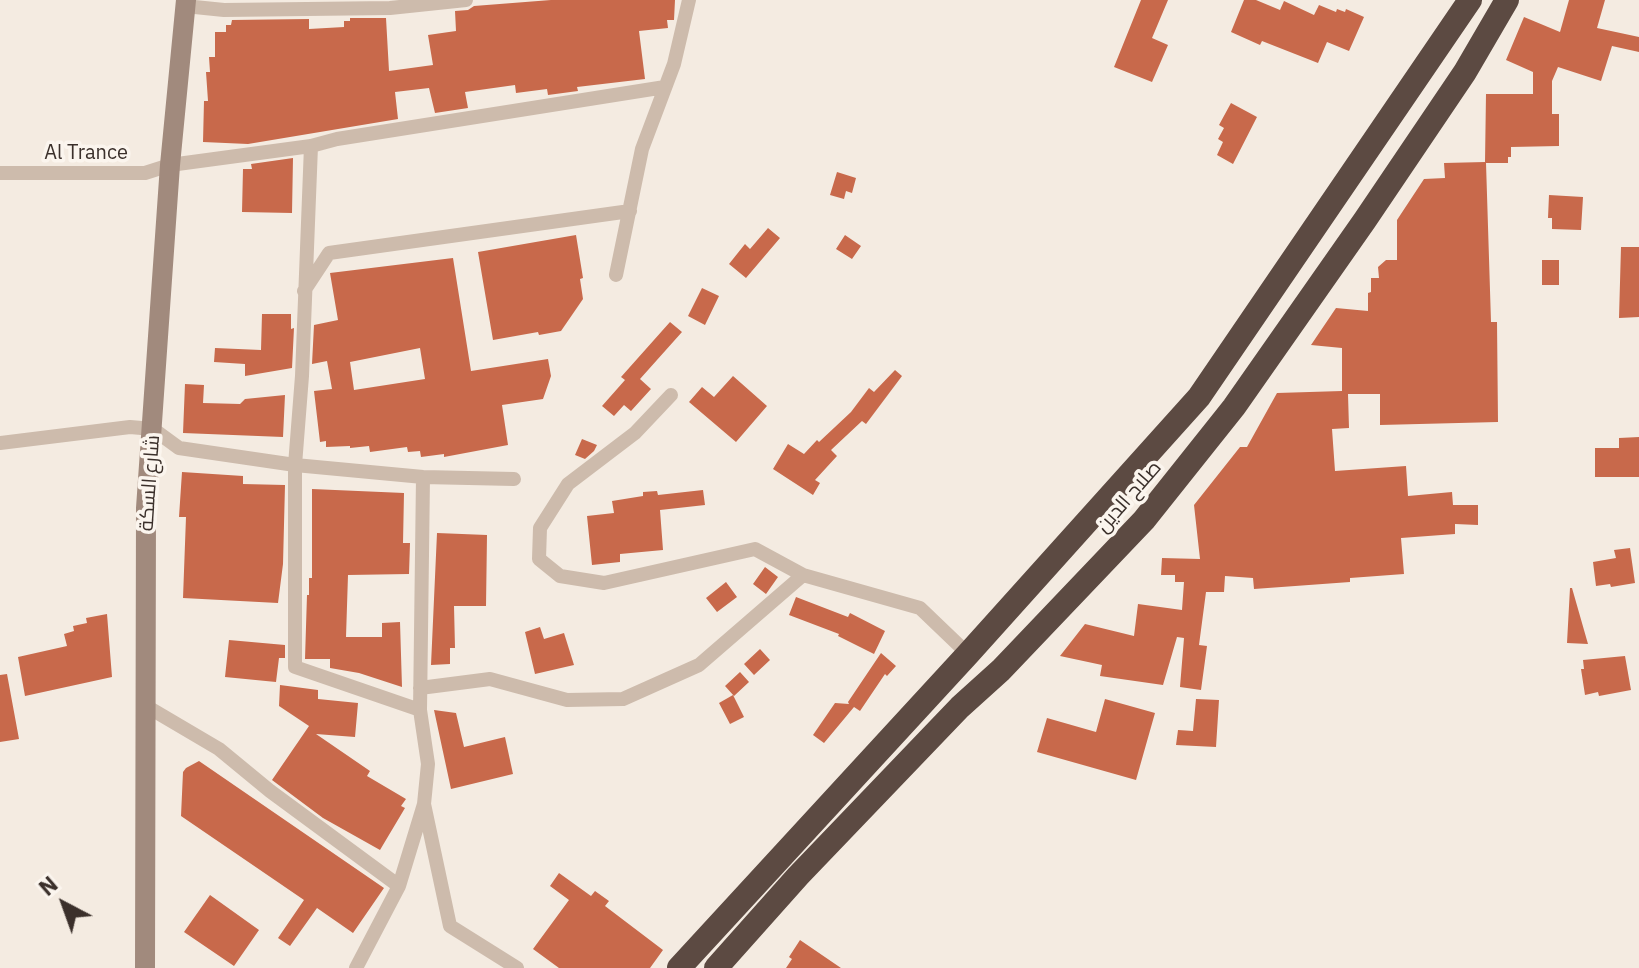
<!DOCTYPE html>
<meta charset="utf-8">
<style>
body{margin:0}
#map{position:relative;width:1639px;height:968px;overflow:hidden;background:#f4ebe1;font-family:"IBM Plex Sans",sans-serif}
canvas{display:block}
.north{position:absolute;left:24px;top:864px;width:80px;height:80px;-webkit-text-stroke:6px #fbf5ee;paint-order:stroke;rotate:319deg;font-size:22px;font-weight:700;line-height:32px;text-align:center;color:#3b302b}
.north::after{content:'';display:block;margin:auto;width:28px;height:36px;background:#3b302b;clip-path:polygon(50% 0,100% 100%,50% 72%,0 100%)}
</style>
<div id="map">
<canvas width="1639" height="968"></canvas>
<div class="north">N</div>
</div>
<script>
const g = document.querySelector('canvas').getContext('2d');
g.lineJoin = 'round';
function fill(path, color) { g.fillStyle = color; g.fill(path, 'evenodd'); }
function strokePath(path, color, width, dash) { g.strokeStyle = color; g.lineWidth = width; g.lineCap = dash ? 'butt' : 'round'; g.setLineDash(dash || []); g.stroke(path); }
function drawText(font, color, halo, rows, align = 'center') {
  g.font = font + ' "IBM Plex Sans",Cairo,sans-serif'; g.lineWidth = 7; g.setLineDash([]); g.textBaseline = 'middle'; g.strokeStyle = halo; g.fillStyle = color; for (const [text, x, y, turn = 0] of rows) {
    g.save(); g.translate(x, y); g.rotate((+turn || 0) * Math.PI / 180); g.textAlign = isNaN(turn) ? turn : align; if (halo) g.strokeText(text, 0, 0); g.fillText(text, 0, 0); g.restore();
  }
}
fill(new Path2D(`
 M551 0H675L674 20H667L668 28 639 31 645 79 577 87 578 91 548 95 547 89 516 93 515 85 465 92 468 108 435 113 429 88 395 92 398 119 248 144 203 142 204 101H208L206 72H210L209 57H215V32H226V25H231L232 20 309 19V29L344 27V21H350V18H386L389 71 433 65 428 35 456 31 455 11 468 10 474 6Z
 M1141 0H1168L1152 38 1168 45 1152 82 1114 67Z
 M1244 0H1256L1280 10 1284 1 1314 15 1319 5 1336 12 1337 9 1345 12 1346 9 1364 17 1349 51 1327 42 1318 63 1262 41 1260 45 1231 32Z
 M1569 0H1605L1597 28 1639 37V52L1612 46 1601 81 1558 67 1552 81V114H1559V146L1511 147V157H1508V163H1486L1491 322H1497L1498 422 1380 425V394H1348L1349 428 1332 429 1335 471 1406 466 1408 496 1452 492 1453 505H1478V525L1455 524V534L1401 538 1404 574 1350 578V582L1254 589 1253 578 1225 576 1224 592H1206L1199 645 1207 646 1201 690 1180 687 1184 638 1177 637 1163 685 1100 676 1102 665 1060 656 1085 624 1134 636 1138 604 1182 610 1184 582H1175V575H1161L1162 558 1200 559 1194 505 1240 447H1247L1277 393 1342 391V348L1311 345 1336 308 1368 311V293L1371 292V278H1379L1378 267 1386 260H1397V220L1424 179 1445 178 1444 163 1485 162 1486 94H1533V72L1506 60 1524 17 1560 32Z
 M1231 103 1257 117 1233 164 1217 155 1223 142 1218 139 1224 128 1219 125Z
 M293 158 292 213 242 212 243 169H252L251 164Z
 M837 172 856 178 852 193 846 191 844 199 830 195Z
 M1549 195 1583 197 1581 230 1552 229V218H1548Z
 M768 228 780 238 746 278 729 264 745 244 750 249Z
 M576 235 583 278 580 279 583 299 561 331 539 335 538 332 493 340 478 252Z
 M845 235 861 246 852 259 836 249Z
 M1621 247H1639V317L1619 318Z
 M453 258 471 371 548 359 551 376 543 399 502 405 508 445 444 457V454L421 457 420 451 408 452 407 447 370 452 369 446 350 448V446L326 447V441L320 442 314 391 332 389 327 361 312 364 314 325 338 320 330 273ZM420 348 425 379 354 390 350 362Z
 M1542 260H1559V285H1542Z
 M702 288 719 296 705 325 688 316Z
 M262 314H291V329L294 328 292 368 245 376V364L214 362 215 348 261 350Z
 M670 322 682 332 640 379 651 389 631 411 624 405 614 416 602 406 625 380 621 377Z
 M895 370 902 376 866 424 862 421 831 450 837 456 815 480 820 483 813 495 773 469 788 444 804 454 817 440 819 442 851 412 869 388 874 392Z
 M733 376 767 406 736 442 689 402 702 387 714 397Z
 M185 384 204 385 203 403 240 404 245 399 285 395 283 437 183 433Z
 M1639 437V477H1595V448H1619V438Z
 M582 439 597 445 594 451 585 459 575 455Z
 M182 472 243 476V484L285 485 283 564 278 603 183 598 186 517H179Z
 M312 489 404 493 403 543H410L409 574 348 575 346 637H382V623L400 622 402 687 359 673 330 668V659H305L307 595H309V578H312Z
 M703 490 705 505 660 510 663 550 620 554V562L592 565 587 516 614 513 612 501 643 496V492L657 491 658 495Z
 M437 533 487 535 486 606H454L455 648H450V664L431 665Z
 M1630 548 1635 583 1611 587 1610 584 1596 586 1593 562 1616 558 1614 550Z
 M765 567 778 577 766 594 753 584Z
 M726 582 737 597 717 612 706 598Z
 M1570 588H1572L1588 644 1567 643Z
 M796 597 848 617 850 613 885 631 874 654 838 636 839 634 789 615Z
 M107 614 112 677 25 696 18 657 67 646 64 634 74 631 73 626 87 623 86 618Z
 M540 627 544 639 564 633 574 665 535 674 525 632Z
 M229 640 285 645V658H279L276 682 225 677Z
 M760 649 770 660 754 675 744 664Z
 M881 653 896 666 887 676 885 674 860 711 854 707 824 743 813 735 835 703 849 704 848 702Z
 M1625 656 1631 690 1599 696 1598 692 1585 695 1581 669H1584L1583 660Z
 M740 672 749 682 734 696 725 686Z
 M7 674 19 739 0 742V675Z
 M280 685 318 690V699L358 703 355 737 316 734 370 771 367 776 406 799 401 806 405 808 380 850 323 818 272 780 309 726 279 706Z
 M733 695 744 717 730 724 719 703Z
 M1105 699 1155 713 1136 780 1037 752 1047 718 1096 732Z
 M1196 699 1219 700 1216 747 1176 745 1178 730 1193 731Z
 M434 710 456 713 464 747 505 737 513 774 451 789Z
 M199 761 384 888 353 933 317 908 290 946 278 938 304 900 181 816 183 772 186 768Z
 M559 873 591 896 595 891 609 901 605 906 663 950 650 968H559L533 949 569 900 550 886Z
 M210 895 259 930 234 966 184 932Z
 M800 940 841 968H786L792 959 789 957Z`), '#c8694b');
strokePath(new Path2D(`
 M185 6 224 10 390 8 466 0
 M311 146 302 376 295 465V667L420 710
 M0 173H145L170 165 311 146 337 139 665 87
 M616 275 642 149 674 64 689 0
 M304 291 329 253 630 211
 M671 395 635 433 568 484 540 528 539 559 560 576 604 583 755 549 803 575 920 608 968 654
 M0 443 130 427 153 429 179 448 295 465 423 477 514 479
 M423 477 420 710 428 764 424 804
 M420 688 490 679 567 700 623 699 699 665 803 575
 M146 706 219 749 270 791 399 886 424 804 450 926 517 968
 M356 968 399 886`), '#cdbbac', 14);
strokePath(new Path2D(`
 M145 968 146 508 170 165 186 0`), '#a18a7d', 20);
strokePath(new Path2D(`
 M679 968 968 654 1199 397 1470 0
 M716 968 798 876 960 707 1001 670 1144 520 1234 407 1365 220 1465 72 1507 0`), '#5c4a42', 24);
drawText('20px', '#3b302b', '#fbf5ee', [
 ["Al Trance",86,153],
 ["شارع السكة",150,483,-86],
 ["صلاح الدين",1129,497,-49]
]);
</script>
